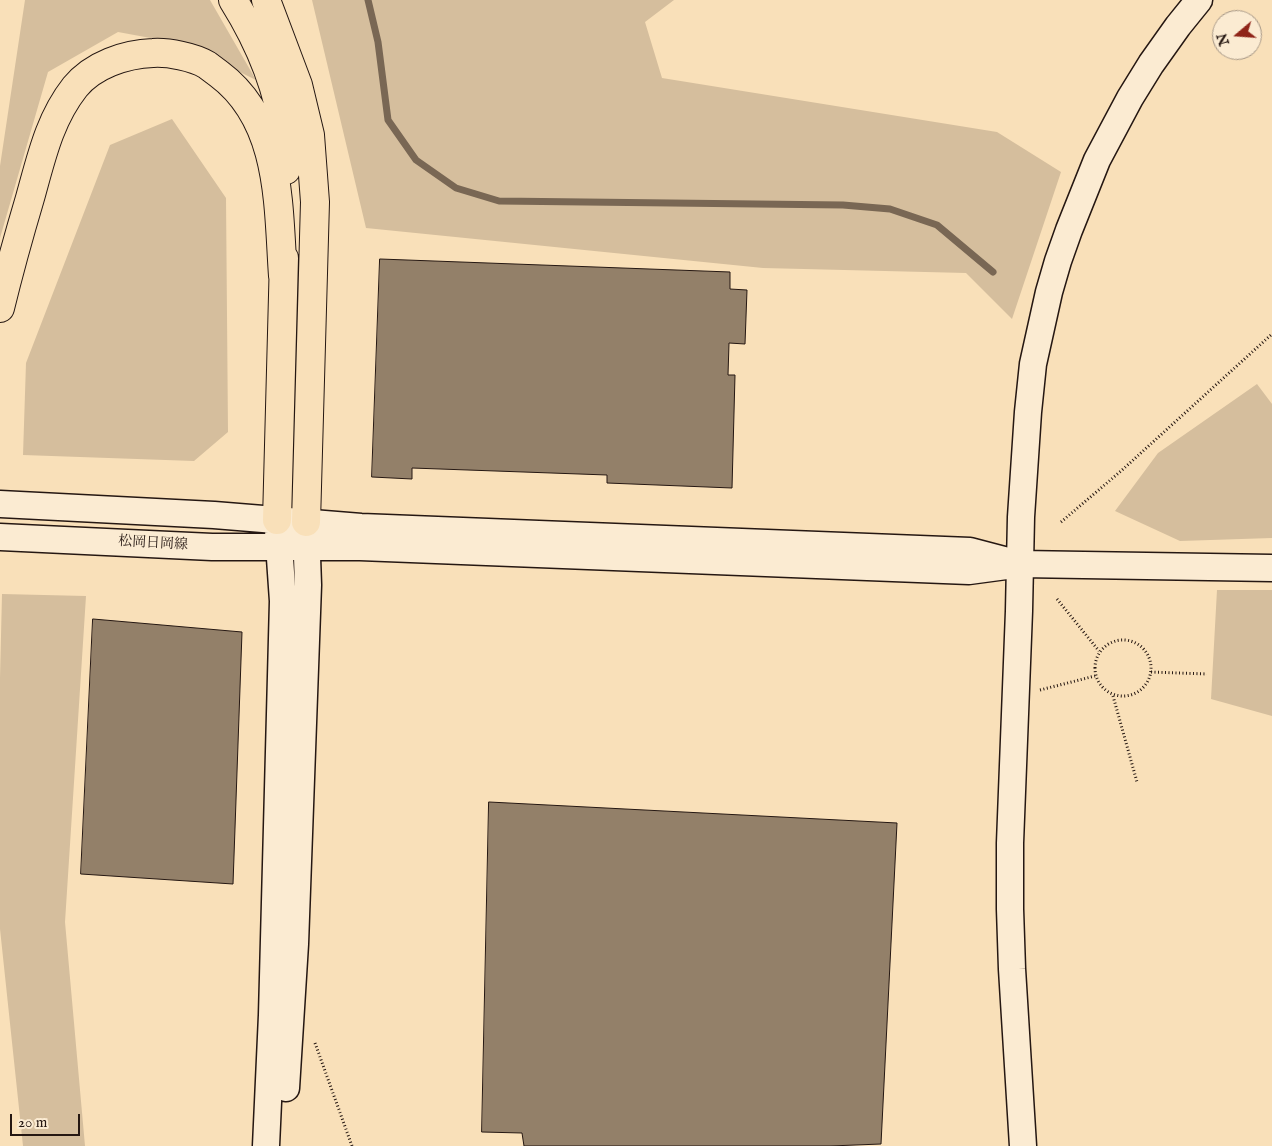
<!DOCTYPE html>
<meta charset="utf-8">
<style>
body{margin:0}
#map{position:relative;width:1272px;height:1146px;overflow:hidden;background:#f9e0b9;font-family:"IM FELL English",serif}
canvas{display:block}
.north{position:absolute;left:1212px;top:10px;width:50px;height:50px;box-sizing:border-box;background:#fbebd2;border:1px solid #a59685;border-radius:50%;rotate:252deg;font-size:14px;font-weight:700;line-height:20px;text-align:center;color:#251712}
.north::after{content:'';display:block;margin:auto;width:18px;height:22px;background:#8f2418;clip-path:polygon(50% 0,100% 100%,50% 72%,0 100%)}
.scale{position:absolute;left:10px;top:1114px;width:70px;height:22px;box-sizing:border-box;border:2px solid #251712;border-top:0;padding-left:6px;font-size:15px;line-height:18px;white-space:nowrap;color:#251712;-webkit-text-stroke:4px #fbebd2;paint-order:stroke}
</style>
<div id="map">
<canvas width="1272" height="1146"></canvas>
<div class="north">N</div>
<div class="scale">20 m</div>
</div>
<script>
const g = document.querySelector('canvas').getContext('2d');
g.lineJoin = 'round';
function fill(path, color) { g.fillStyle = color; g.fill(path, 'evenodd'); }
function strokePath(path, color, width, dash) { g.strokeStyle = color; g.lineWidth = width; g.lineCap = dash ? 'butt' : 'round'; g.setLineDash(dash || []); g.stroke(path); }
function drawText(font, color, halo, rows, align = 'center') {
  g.font = font + ' "IM FELL English","Noto Serif JP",serif'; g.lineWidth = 4.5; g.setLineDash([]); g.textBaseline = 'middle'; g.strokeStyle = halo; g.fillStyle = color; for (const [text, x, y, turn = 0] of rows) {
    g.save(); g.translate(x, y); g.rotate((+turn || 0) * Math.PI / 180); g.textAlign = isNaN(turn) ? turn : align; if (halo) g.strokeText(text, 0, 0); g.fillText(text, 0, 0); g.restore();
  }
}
fill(new Path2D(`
 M25 0H210L256 80 183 44 118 32 48 72 0 238V166Z
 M312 0H674L645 22 662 78 997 132 1061 172 1012 319 966 273 763 268 366 228Z
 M172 119 226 198 228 432 194 461 23 455 26 363 110 145Z
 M1257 384 1272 404V538L1180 541 1115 511 1158 453Z
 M1217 590H1272V716L1211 699Z
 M2 594 86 596 65 922 85 1146H23L0 929V678Z`), '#d5be9d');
strokePath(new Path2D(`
 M368 0 378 42 388 120 416 160 456 188 499 201 843 205 890 209 937 225 993 272`), '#796754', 7);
const building = new Path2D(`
 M380 259 730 272V289L747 290 745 344 729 343 728 375H735L732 488 607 483V475L412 468V479L372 477Z
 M93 619 242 632 233 884 81 874Z
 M489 802 897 823 881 1144 830 1146H524L522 1133 482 1132Z`);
fill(building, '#938069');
strokePath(building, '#251712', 1);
const secondary = new Path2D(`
 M0 504 214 515 361 527 970 551 1008 561
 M0 537 212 547H360L969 571 1021 564 1272 568
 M286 1088 295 944 308 585 306 528
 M266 1146 272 1015 283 601 278 530
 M1023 1146 1012 969 1010 909V843L1019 611 1021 517 1028 412 1033 364 1049 292 1058 261 1069 230 1097 160 1130 98 1151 64 1178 26 1199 0`);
const highway = new Path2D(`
 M233 0C260 43 279 89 285 139 286 149 286 160 286 170
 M266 0 298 85 310 135 315 202 306 522
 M0 308C9 271 19 235 30 198 41 159 49 120 75 87 93 65 125 54 153 53 168 52 194 57 207 65 211 68 215 71 219 74 282 121 278 206 283 276
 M277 520 284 258`);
strokePath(secondary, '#251712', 29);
strokePath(highway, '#251712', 30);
strokePath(new Path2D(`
 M1061 522 1121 471 1272 334
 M1057 599 1099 651
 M1095 668a28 28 0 1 1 56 0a28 28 0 1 1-56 0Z
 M1151 672 1207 674
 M1040 690 1095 676
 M1113 696 1137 782
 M315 1043 352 1146`), '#251712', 3, [1, 2.5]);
strokePath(secondary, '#fbebd2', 26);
strokePath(highway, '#f9e0b9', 28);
drawText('14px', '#251712', '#fbebd2', [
 ["松岡日岡線",153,544,3]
]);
</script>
